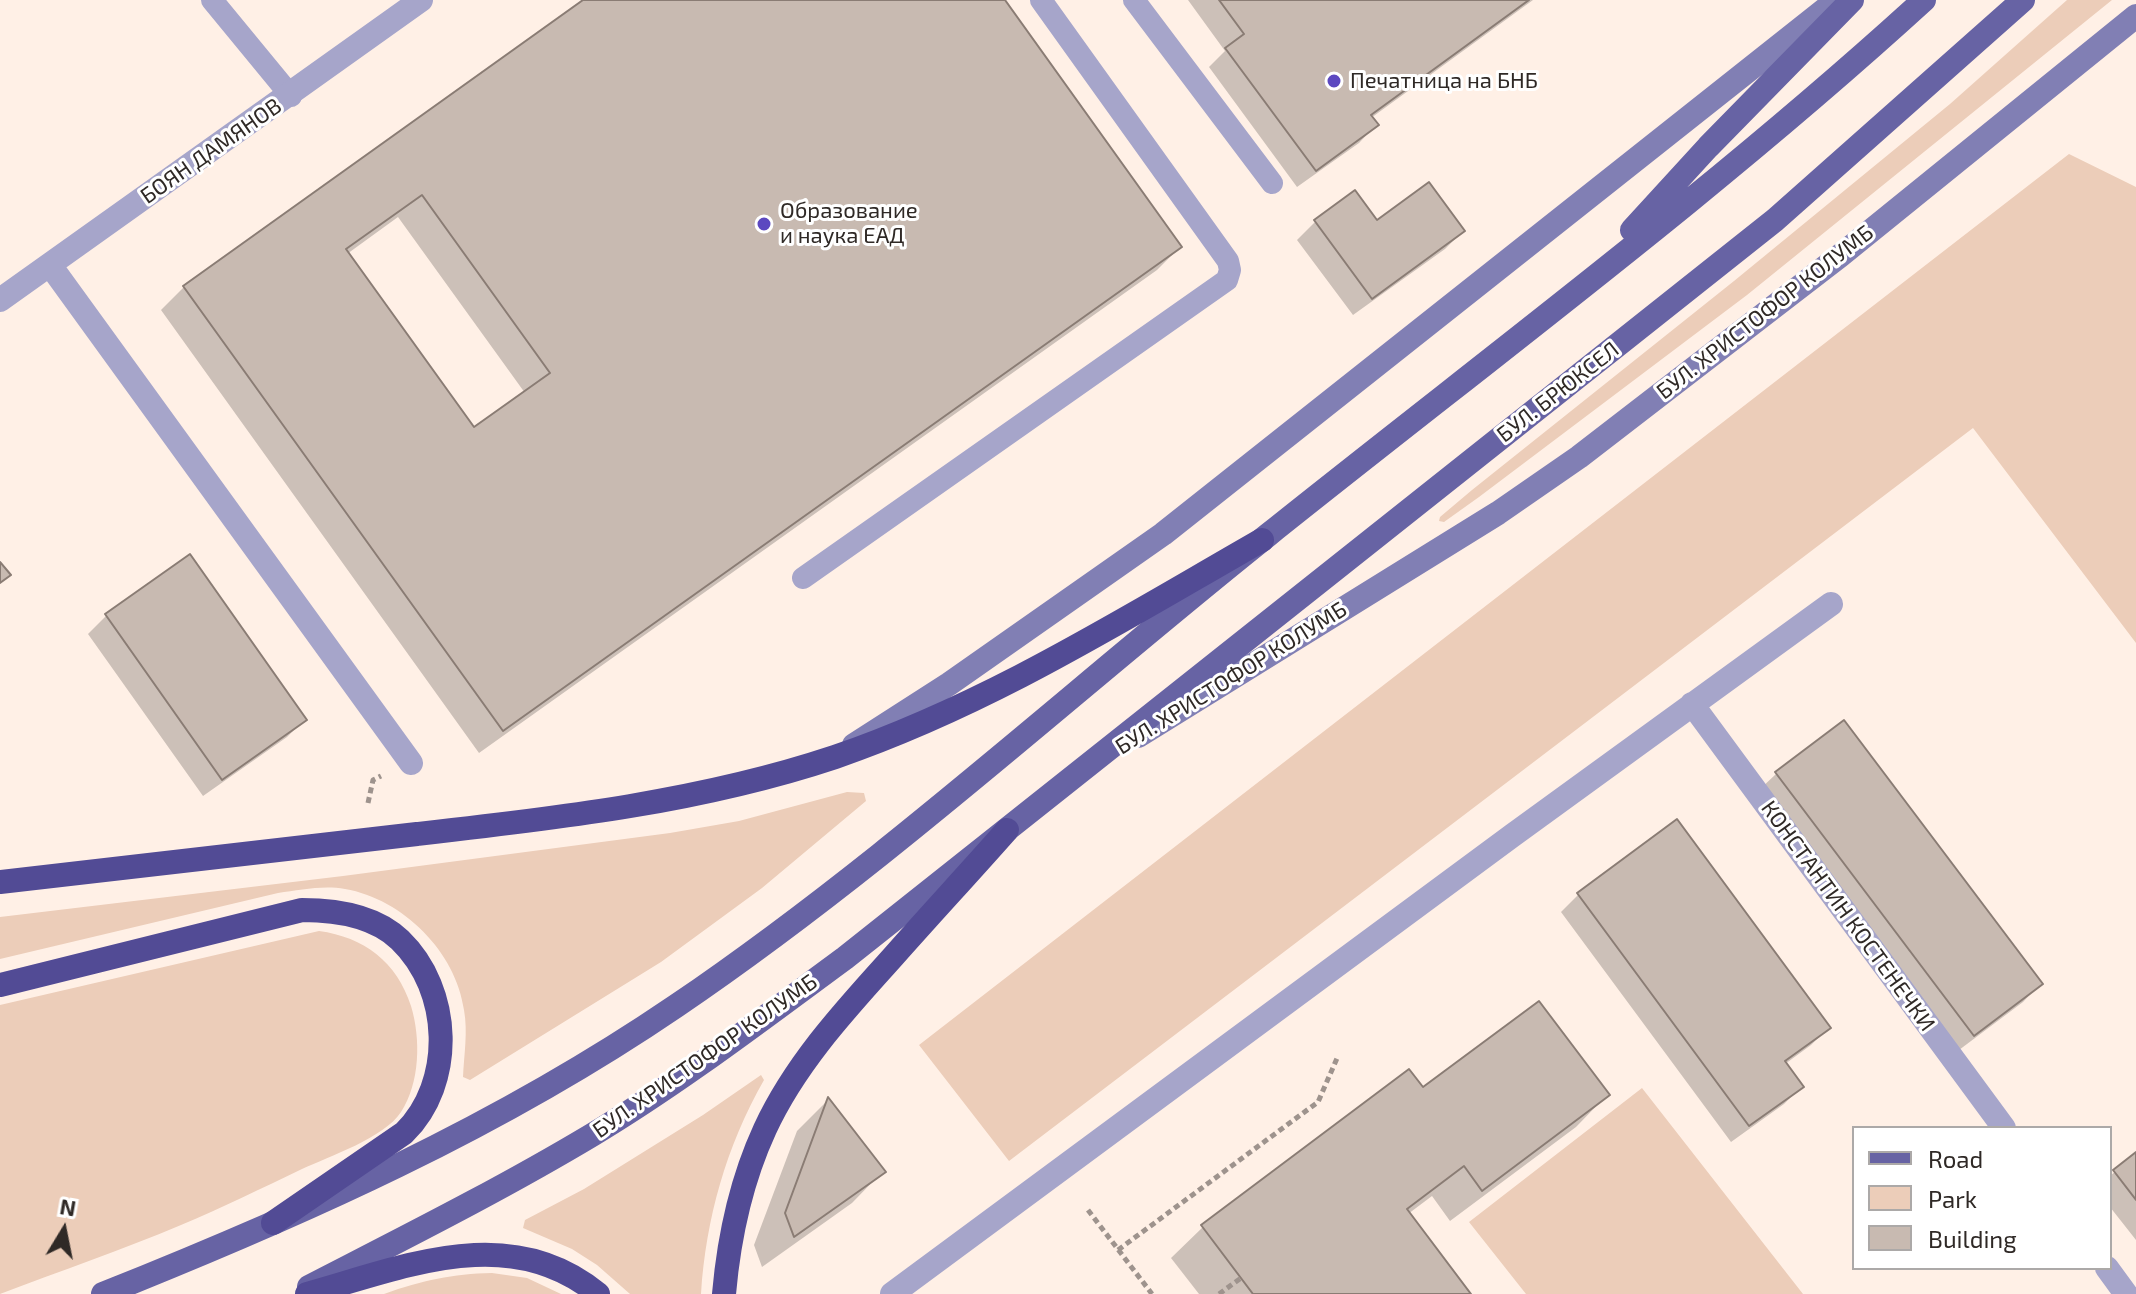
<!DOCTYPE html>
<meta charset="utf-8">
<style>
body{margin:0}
#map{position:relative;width:2136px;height:1294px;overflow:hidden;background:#fff0e6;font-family:"Exo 2",sans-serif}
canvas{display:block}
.legend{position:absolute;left:1852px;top:1126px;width:260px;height:144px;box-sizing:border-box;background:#fff;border:2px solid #aca9a8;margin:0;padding:10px 14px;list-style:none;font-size:24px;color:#2f2926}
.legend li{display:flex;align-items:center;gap:16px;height:40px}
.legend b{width:40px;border:2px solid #aca9a8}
.north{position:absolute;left:24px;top:1190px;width:80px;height:80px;-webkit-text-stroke:6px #fff;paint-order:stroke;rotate:10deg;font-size:22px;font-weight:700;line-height:32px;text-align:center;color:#2f2926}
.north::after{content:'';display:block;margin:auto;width:28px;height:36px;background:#2f2926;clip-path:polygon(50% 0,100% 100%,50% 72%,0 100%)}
</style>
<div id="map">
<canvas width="2136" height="1294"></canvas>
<ul class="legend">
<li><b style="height:10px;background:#6763a4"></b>Road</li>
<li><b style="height:22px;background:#eccdb9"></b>Park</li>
<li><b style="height:22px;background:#c8bab1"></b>Building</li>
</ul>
<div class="north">N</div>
</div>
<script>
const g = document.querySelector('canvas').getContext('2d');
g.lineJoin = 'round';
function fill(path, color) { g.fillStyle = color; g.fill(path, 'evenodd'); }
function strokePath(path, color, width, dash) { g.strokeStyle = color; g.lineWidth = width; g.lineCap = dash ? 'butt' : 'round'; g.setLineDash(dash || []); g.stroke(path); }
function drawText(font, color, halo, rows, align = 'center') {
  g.font = font + ' "Exo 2",sans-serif'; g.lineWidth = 6; g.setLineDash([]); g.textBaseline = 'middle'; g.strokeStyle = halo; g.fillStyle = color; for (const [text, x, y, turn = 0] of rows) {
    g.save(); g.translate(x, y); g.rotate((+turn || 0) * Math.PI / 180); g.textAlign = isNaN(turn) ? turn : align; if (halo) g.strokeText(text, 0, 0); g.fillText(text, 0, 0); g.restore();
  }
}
fill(new Path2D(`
 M2067 0H2112L1747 295 1479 497 1444 522 1439 521 1440 517 1472 490 1734 281 1950 104Z
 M2069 154 2136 187V643L1973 428 1009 1161 919 1045Z
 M847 792 864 793 866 801 762 888 661 962 470 1080 463 1077C464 1055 468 1032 464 1010 456 952 403 899 345 889 323 885 300 890 278 893L0 959V917L343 876 670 833 739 821Z
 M319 931C364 937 397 962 411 1006 421 1039 420 1083 401 1112 384 1138 330 1156 302 1169 262 1188 222 1208 181 1225 122 1250 60 1271 0 1294V1005Z
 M761 1075 764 1080C726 1147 706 1218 701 1294H630L597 1265 572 1249 523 1228 525 1220 584 1189 703 1115Z
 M1642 1088 1803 1294H1526L1469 1222Z
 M492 1273 527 1278 561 1294H384C423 1280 452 1274 492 1273Z`), '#eccdb9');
fill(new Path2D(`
 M587 0H1002L1180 247 1157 270 479 753 161 310 184 287ZM398 217 525 393 473 430 347 254Z
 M1188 0H1533L1371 118 1376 125 1359 143 1297 187 1209 67 1225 51Z
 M1355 193 1376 223 1463 231 1445 249 1353 315 1297 240 1315 222Z
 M189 557 305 719 287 737 203 796 88 634 106 616Z
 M1844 723 2040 984 2023 1002 1955 1053 1758 791 1776 774Z
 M1579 894 1828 1028 1811 1045 1785 1064 1801 1087 1784 1104 1731 1142 1561 912Z
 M1423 1090 1607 1095 1576 1127 1450 1221 1432 1196 1408 1214 1469 1294H1199L1171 1258 1203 1227Z
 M828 1100 883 1171 852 1203 762 1267 754 1245 797 1131Z
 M2136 1154V1240L2110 1207V1176Z`), '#0003');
const building = new Path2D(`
 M583 0H1005L1182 247 503 731 183 286ZM422 195 550 373 474 427 346 249Z
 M1219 0H1529L1371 115 1379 125 1316 171 1225 48 1244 34Z
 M1429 182 1465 231 1372 299 1314 220 1355 190 1377 220Z
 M190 554 307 720 222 780 105 614Z
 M0 562 11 575 0 583Z
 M1844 720 2043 984 1974 1036 1775 772Z
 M1677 819 1831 1028 1785 1061 1804 1087 1749 1126 1577 893Z
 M1539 1001 1610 1095 1482 1191 1464 1166 1407 1209 1471 1294H1253L1201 1225 1409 1069 1423 1087Z
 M828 1097 886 1172 794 1237 785 1213Z
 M2136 1152V1200L2113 1170Z`);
fill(building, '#c8bab1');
strokePath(building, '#8a7c74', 2);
strokePath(new Path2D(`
 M368 803 373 780 381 776
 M1088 1210 1152 1294
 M1118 1250 1318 1102 1338 1056
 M1219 1294 1241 1278`), '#9e938d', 5, [6, 4]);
strokePath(new Path2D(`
 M212 0 291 96
 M1134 0 1272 183
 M803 578 1227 280 1230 270 1228 261 1041 0`), '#a6a5ca', 22);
strokePath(new Path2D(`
 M50 265 411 763
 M0 300 421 0
 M1692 704 2004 1128
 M2107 1268 2126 1294
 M892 1294 1513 835 1831 604`), '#a6a5ca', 24);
strokePath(new Path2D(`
 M1138 736 1498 513 1579 457 1841 255 2136 16
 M854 745 949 684 1163 534 1837 0`), '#817fb4', 24);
strokePath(new Path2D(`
 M1632 230 1708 147 1852 0
 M309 1287C404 1238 500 1190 592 1135 680 1082 762 1019 845 958L1775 220 2023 0
 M103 1294C303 1214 497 1128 676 1006 885 864 1071 692 1268 535 1488 359 1716 190 1924 0`), '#6763a4', 24);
strokePath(new Path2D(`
 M0 882C139 866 278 850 417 834 558 818 700 802 835 757 989 704 1122 620 1262 540
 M0 985 302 910C336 910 374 915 400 940 452 990 455 1083 404 1133L273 1223
 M307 1294C404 1267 510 1221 598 1294
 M724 1294C729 1237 741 1181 765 1129 795 1064 845 1010 892 958 930 915 969 873 1007 830`), '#524b95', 24);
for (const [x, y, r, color] of [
 [1334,81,8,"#5c48c0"],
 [764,224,8,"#5c48c0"]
]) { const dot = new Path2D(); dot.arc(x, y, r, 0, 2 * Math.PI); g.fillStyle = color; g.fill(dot); strokePath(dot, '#fff', 3); }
drawText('22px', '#2f2926', '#fff', [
 ["Печатница на БНБ",1350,81],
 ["Образование",780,211],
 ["и наука ЕАД",780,236]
], 'left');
drawText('22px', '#2f2926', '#fff', [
 ["БОЯН ДАМЯНОВ",211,151,-35],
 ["БУЛ. ХРИСТОФОР КОЛУМБ",1765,312,-38],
 ["БУЛ. БРЮКСЕЛ",1558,392,-38],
 ["БУЛ. ХРИСТОФОР КОЛУМБ",1231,678,-32],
 ["КОНСТАНТИН КОСТЕНЕЧКИ",1848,916,54],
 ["БУЛ. ХРИСТОФОР КОЛУМБ",705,1056,-35]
]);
</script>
